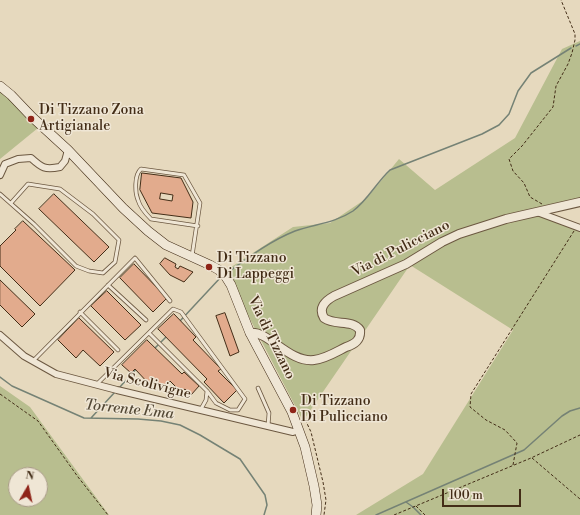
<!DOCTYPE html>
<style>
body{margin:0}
#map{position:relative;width:580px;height:515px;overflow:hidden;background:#e6d9be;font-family:"Libre Bodoni",serif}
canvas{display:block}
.north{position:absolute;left:8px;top:467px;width:40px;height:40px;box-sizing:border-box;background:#efe6d5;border:1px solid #aa9c89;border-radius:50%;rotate:9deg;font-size:11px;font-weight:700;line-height:16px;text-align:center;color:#432d17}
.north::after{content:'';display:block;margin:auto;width:14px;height:18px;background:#8f2418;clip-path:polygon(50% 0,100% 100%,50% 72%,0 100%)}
.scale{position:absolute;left:442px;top:489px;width:79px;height:18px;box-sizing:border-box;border:2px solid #432d17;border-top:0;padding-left:5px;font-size:12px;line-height:14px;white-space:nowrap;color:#432d17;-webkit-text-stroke:3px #efe6d5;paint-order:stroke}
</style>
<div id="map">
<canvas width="580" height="515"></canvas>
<div class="north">N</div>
<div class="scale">100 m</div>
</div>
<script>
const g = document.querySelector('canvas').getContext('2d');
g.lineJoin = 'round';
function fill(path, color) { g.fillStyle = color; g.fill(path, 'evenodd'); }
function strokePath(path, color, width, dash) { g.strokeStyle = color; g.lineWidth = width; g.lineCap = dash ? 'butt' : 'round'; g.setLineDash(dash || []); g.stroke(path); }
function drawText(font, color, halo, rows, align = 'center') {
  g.font = font + ' "Libre Bodoni",serif'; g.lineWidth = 3; g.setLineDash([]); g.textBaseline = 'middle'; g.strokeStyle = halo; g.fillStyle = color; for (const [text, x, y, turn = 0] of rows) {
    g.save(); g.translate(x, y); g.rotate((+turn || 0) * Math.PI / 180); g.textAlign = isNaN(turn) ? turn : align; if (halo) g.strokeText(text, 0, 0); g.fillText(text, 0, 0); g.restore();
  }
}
fill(new Path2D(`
 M580 41V204L539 215 580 231V515H356L423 474 513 330 410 265 303 421 225 271 293 227 330 223 367 198 399 159 435 190 515 138 562 49Z
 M0 92 8 98 38 128 0 159Z
 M0 386 30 407 109 515H0ZM16 475H40V499H16Z`), '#b8be8f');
strokePath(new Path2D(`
 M576 46 580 44
 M227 273C249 257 270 241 295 231 315 224 335 223 353 211 368 200 376 183 390 170L482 134 499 125 509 114 518 91 531 73 571 48
 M180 321 221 277
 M154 349 167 336
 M0 377 12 386 84 418 138 419 161 421 180 425 200 435 240 459 265 495 267 505 264 515
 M119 388 137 368
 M91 418 115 392
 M406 502 413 507 421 515
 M376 515 524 450 562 416 570 411 580 408`), '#758275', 1.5);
const building = new Path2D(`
 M142 173 181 178 193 202 191 218 152 213 140 190ZM161 193 173 195 172 201 160 199Z
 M54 194 109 247 94 262 39 209Z
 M23 221 75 270 40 306 0 266V246L16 230 15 229Z
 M165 258 176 264 175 267 178 269 180 266 193 272 184 282 170 275 160 264Z
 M134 264 167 298 153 312 120 278Z
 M0 280 35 314 22 327 0 305Z
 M107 291 141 325 125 340 91 306Z
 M225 313 239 352 230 356 216 316Z
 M174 314 196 337 193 340 221 369 218 371 237 390 224 403 204 382 207 379 158 329Z
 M79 318 114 352 100 366 83 350 76 358 58 340Z
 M147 340 182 374 184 372 199 386 191 395 185 389 181 392 170 381 162 389 154 381 150 385 135 369 131 373 122 365Z`);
fill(building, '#e2ab8d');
strokePath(building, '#432d17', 1);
const service = new Path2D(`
 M0 194 34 224 76 266 89 271 103 273 115 262 119 240 93 214 60 189 28 184 11 203
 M192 256 200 203 184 175 141 169C134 175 135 193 138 200 140 207 146 214 151 219L198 226
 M108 285 146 320
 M80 312 118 350
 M33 361 135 258 170 301
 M97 384 173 309 181 312 245 399 238 410H230L216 403 207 391 149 333
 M258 388 269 413 268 426
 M201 409 206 400 207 391`);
const minor = new Path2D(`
 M0 175 5 164 18 159 31 158C42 168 45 170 60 167L65 161 68 150
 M537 212 580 228
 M0 335 24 356 56 374 117 390 293 432 299 430`);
const tertiary = new Path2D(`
 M250 333C268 330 289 363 314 360 325 359 336 352 346 347 355 344 361 340 360 330 352 319 335 326 324 318 318 308 325 301 334 296L406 264 442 242 459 234 506 219 580 202`);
const secondary = new Path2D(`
 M0 86 11 95 32 117 68 150 123 208 148 231 166 245 210 265 219 270 226 277 231 285 250 333 292 412 305 447 314 486 317 505 316 515`);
strokePath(service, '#6c5841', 4.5);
strokePath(minor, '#6c5841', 8);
strokePath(tertiary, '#6c5841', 10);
strokePath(secondary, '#432d17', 10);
strokePath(new Path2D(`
 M542 204 530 197 524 183 513 171 509 159 522 146 553 107 556 86 568 64 572 53 575 40V34L561 0
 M0 394 38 421 78 477 108 515
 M302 417H304L311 432 323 482 326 500 324 515
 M532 458 580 499
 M513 465 517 443 505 430 486 420 470 407 471 394 574 231
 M416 506 425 515
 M394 515 531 458 580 435`), '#432d17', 1, [3, 2]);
strokePath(service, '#efe6d5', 3);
strokePath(minor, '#efe6d5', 6);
strokePath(tertiary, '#efe6d5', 8);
strokePath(secondary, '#efe6d5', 9);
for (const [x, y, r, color] of [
 [31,119,4,"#8f2418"],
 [209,267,4,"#8f2418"],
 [293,410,4,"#8f2418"]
]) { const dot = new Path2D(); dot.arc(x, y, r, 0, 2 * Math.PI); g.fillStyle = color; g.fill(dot); strokePath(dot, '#efe6d5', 1.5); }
drawText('14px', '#432d17', '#efe6d5', [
 ["Di Tizzano Zona",39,111],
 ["Artigianale",39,127],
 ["Di Tizzano",217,259],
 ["Di Lappeggi",217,275],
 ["Di Tizzano",301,402],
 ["Di Pulicciano",301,418]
], 'left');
drawText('14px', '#432d17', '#efe6d5', [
 ["Via di Pulicciano",401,249,-27],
 ["Via di Tizzano",271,338,64],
 ["Via Scolivigne",147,384,14]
]);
drawText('italic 15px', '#544936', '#efe6d5', [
 ["Torrente Ema",129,410,6]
]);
</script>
